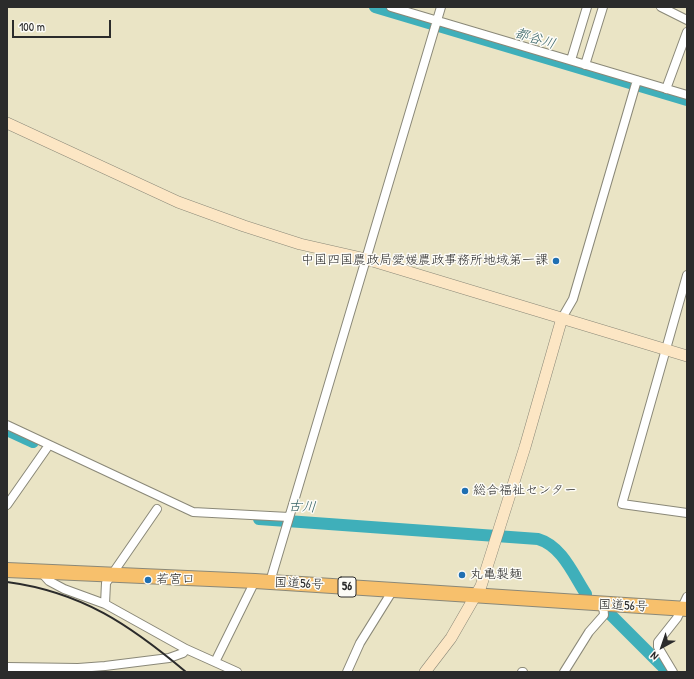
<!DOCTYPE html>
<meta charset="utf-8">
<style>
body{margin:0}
#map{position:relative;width:694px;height:679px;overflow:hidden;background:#eae4c5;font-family:"Patrick Hand",sans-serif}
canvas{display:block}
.frame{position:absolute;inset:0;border:8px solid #2b2b2b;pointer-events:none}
.north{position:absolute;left:642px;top:627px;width:40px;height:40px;-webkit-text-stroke:3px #fdfcf7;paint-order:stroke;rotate:220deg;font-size:11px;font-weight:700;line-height:16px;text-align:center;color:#2b2b2b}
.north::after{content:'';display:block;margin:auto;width:14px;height:18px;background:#2b2b2b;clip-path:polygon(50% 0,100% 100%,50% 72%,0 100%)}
.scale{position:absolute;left:12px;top:20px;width:99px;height:18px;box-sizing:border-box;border:2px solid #2b2b2b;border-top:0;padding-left:5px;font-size:12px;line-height:14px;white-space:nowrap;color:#2b2b2b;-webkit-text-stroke:3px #fdfcf7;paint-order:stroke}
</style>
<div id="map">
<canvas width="694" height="679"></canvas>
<div class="frame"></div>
<div class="north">N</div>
<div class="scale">100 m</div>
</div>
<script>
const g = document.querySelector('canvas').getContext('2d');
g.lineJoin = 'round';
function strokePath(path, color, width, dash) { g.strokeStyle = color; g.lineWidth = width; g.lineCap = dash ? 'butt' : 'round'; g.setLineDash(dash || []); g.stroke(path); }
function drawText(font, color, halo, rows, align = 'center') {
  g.font = font + ' "Patrick Hand","Klee One",sans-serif'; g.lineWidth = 3; g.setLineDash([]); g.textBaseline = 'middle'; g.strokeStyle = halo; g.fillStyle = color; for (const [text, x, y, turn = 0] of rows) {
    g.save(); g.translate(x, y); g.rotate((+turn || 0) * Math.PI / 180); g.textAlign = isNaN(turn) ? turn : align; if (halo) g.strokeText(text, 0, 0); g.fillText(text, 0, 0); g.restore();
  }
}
strokePath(new Path2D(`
 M375 7 687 100
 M7 430 33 442
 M259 519 538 539C562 546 573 574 586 594
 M610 614 668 672`), '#3fafba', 12);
const street = new Path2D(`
 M391 7 687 95
 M661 7 687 20
 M571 60 587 7
 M585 65 603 7
 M666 89 687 32
 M687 275 622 504 687 513
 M562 318 573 299 637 80
 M7 425 193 512 289 517
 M7 505 49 445
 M41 572 49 581 64 589 105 604 186 649 237 672
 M271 582 272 575 441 7
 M105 604 106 583 157 509
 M215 662 255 581
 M7 667 78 668 105 666 169 658 183 653 186 649
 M347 672 360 643 393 590
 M522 672H523
 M564 672 589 632 604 615 603 605
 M673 672 658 647V642L677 618 687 597`);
const secondary = new Path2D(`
 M7 123 178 202 244 226 300 244 366 259 687 356
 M425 672 451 638 481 586 525 447 562 318`);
const highway = new Path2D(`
 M7 570 255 581 687 609`);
strokePath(street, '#8a8878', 10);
strokePath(secondary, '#8a8878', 12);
strokePath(highway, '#8a8878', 16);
strokePath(street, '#fff', 8);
strokePath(secondary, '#fce6c4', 11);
strokePath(highway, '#f7c06c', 14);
strokePath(new Path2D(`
 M7 582C82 592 130 625 186 672`), '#2b2b2b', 2);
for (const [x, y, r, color] of [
 [556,261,4,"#1f6fb2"],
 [465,491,4,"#1f6fb2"],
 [462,575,4,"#1f6fb2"],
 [148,580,4,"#1f6fb2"]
]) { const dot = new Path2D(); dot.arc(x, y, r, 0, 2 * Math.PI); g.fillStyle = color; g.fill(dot); strokePath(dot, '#fdfcf7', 1.5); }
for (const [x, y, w] of [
 [347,587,18]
]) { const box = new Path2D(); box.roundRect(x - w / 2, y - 10, w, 20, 3); g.fillStyle = '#fdfcf7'; g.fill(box); strokePath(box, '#2b2b2b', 1); }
drawText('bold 12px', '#2b2b2b', null, [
 ["56",347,587]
]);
drawText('13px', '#2b2b2b', '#fdfcf7', [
 ["中国四国農政局愛媛農政事務所地域第一課",548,261,"right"],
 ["総合福祉センター",473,491],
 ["丸亀製麺",470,575],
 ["若宮口",156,580]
], 'left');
drawText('13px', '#2b2b2b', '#fdfcf7', [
 ["国道56号",299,584,3],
 ["国道56号",623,606,3]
]);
drawText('italic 14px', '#336064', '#fdfcf7', [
 ["都谷川",535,39,17],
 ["古川",302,507,4]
]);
</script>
